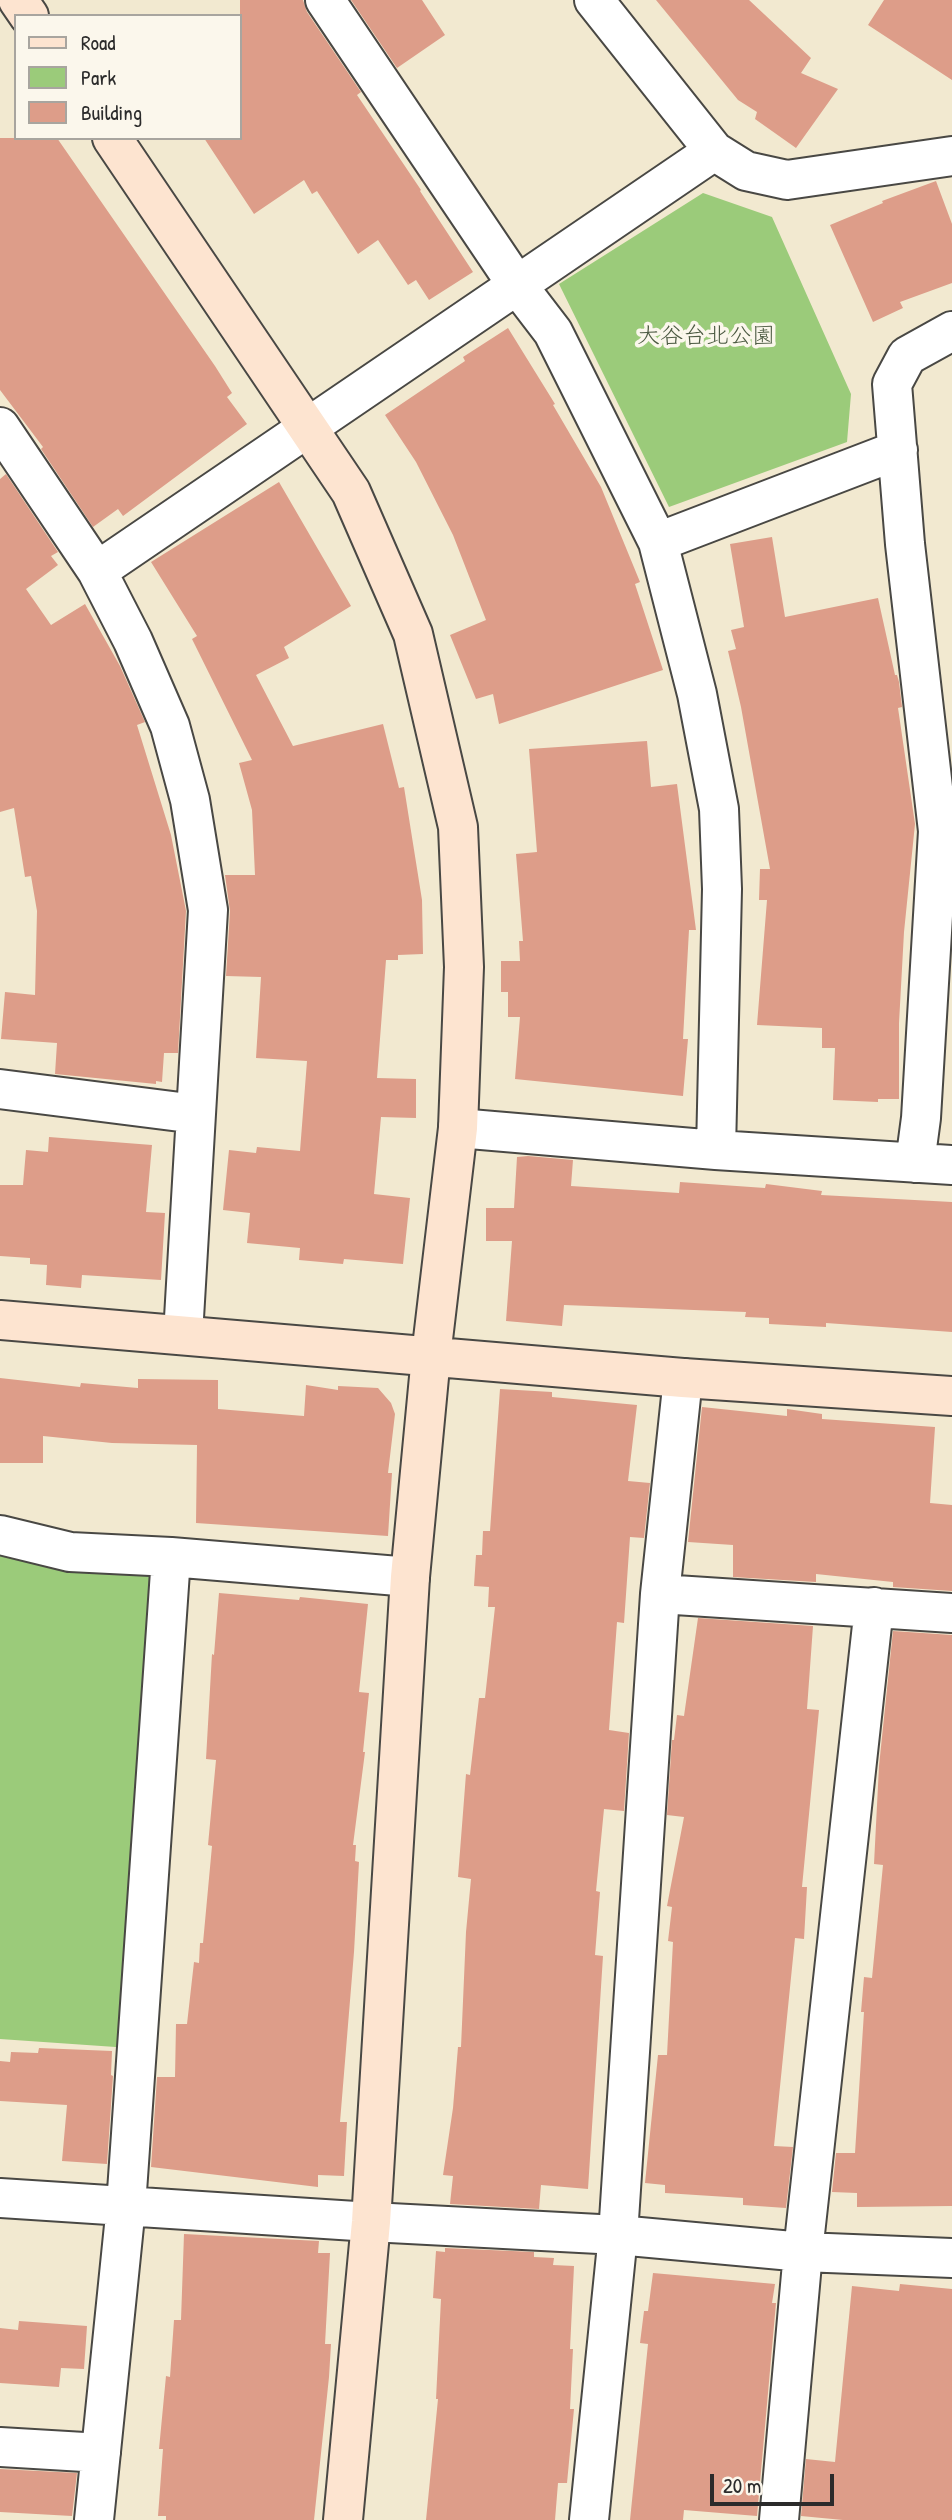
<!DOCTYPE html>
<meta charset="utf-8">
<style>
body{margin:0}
#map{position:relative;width:952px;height:2520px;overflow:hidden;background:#f2e9d0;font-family:"Patrick Hand",sans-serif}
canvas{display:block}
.legend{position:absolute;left:14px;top:14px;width:228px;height:126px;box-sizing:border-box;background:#fbf7ec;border:2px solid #a8a59f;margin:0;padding:9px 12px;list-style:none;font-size:21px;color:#2b2b2b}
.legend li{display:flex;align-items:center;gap:14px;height:35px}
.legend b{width:35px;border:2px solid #a8a59f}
.scale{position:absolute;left:710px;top:2474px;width:124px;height:32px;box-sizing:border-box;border:4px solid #2b2b2b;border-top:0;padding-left:9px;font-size:21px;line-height:24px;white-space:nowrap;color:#2b2b2b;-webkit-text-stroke:5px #fbf7ec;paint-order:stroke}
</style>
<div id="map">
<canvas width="952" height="2520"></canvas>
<ul class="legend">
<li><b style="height:9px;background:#fde4d0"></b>Road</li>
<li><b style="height:19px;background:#9bcb7a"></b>Park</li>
<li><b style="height:19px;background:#dd9d89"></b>Building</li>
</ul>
<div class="scale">20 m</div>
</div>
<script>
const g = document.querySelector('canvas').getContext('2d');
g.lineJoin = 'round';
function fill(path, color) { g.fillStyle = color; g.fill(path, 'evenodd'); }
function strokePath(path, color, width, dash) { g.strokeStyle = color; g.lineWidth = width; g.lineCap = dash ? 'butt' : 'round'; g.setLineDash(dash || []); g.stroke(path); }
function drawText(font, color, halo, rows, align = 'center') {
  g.font = font + ' "Patrick Hand","Klee One",sans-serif'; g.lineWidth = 7; g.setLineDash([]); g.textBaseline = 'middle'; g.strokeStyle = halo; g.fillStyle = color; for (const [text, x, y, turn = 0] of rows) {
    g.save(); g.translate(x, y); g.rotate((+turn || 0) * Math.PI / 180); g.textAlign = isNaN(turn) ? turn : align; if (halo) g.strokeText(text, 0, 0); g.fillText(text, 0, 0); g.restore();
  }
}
fill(new Path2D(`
 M703 193 772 217 851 394 847 442 669 507 559 284Z
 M0 1541 164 1562 130 2048 0 2039Z`), '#9bcb7a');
fill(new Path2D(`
 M240 0H303L307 12 361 92 357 95 421 190 420 191 473 272 429 300 416 280 408 285 378 240 358 254 317 191 312 194 304 180 254 214 204 138H240Z
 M351 0H422L445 35 397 68Z
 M656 0H749L811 58 801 73 838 89 796 148 755 119 757 112 738 100Z
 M884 0H952V80L868 25Z
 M0 138H57L215 366 232 393 227 397 247 424 123 516 118 509 93 527 41 449 43 447 0 390Z
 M936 181 952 224V283L900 302 903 308 873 322 830 225 883 203 882 201Z
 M508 328 555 404 553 405 601 487 640 582 635 584 663 670 499 724 493 694 476 699 450 635 486 620 453 535 416 462 385 415 465 361 463 357Z
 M6 474 58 552 51 556 58 565 26 589 51 625 85 604 120 666 145 722 137 725 171 835 186 911 178 1053H164L162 1082 156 1081V1084L55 1074 57 1043 1 1039 5 992 35 995 37 911 31 876 25 877 14 808 0 812V479Z
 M279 482 351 606 284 647 289 658 256 675 293 746 383 724 399 788 404 787 422 900 423 954 398 955V960H386L377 1078 416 1079V1118L381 1117 374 1194 410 1198 403 1264 344 1259 343 1264 299 1260 300 1248 247 1243 250 1213 223 1210 229 1150 256 1153 257 1147 300 1151 307 1061 256 1058 261 977 226 976 230 911 225 875H255L252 810 239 763 252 760 192 639 197 636 151 562Z
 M772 537 785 617 878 598 895 675H897L899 682 902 707 898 708 915 824 904 932 899 1023V1099H878V1102L833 1100 835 1048H822V1028L757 1025 767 900H759L760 869H770L741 707 728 651 736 649 731 630 744 627 730 544Z
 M647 741 651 787 677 784 696 930H689L683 1039H688L683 1096 515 1079 520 1017H508V992H501V961H520L519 941H523L516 854 537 852 529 749Z
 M49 1137 152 1145 146 1212 165 1213 161 1280 82 1275 81 1288 46 1285 47 1265 30 1264V1258L0 1256V1185H23L26 1150 48 1152Z
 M528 1156 573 1160 571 1186 679 1193 680 1182 765 1188 766 1184 822 1191 821 1195 952 1202V1332L826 1323V1327L769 1324V1318L745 1317 746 1312 564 1305 562 1326 506 1321 512 1241H486V1208H514L517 1157Z
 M0 1378 80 1387 81 1383 138 1388V1379L218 1380V1409L304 1416 306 1385 338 1390V1386L378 1388 391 1403 395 1414 388 1473H392L388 1536 196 1523 197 1445 112 1443 43 1436V1463H0Z
 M500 1389 552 1392V1397L637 1405 628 1481 650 1483 644 1538 630 1537 624 1623 617 1622 609 1730 629 1733 624 1811 604 1809 596 1891 600 1892 595 1955 603 1956 588 2189 541 2185 539 2209 450 2204 453 2176 443 2175 453 2108 458 2047H461L466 1932 471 1879 458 1877 466 1774 470 1775 479 1698H485L495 1607H488L489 1587 474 1586 476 1555H482L483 1531H490Z
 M702 1407 787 1416V1409L822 1414V1419L935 1427 930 1503 952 1505V1591L893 1587V1582L816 1574V1582L733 1577V1545L688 1542Z
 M219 1593 299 1600 300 1597 368 1604 359 1692 369 1693 363 1752H365L353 1845H356L355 1861 359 1862 354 1952 340 2122H347L344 2176 318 2175V2187L151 2167 157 2077H175L176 2024H187L194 1962 199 1963 200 1943H203L212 1846 208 1845 216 1760 206 1759 212 1654 214 1655Z
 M698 1618 813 1626 807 1709 819 1710 802 1887H807L804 1939 795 1938 774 2146 793 2147 786 2208 743 2205V2198L665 2193V2185L645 2183 658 2055H667L673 1942 668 1941 672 1907 667 1906 684 1817 667 1815 672 1740H674L677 1715 684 1716Z
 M893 1631 952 1635V2206L857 2207V2193L832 2192 836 2153H855L864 2012H861L864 1977 872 1978 883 1865 874 1864 879 1766Z
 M39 2048 112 2051 111 2075 113 2076 107 2164 62 2161 67 2105 0 2101V2061L10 2062 11 2052 38 2053Z
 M184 2234 319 2241 318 2253H330L325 2344H331L329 2377 314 2520H166V2516H158L163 2449H159L166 2376 170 2377 174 2320H181Z
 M445 2248 534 2252V2257L554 2258 553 2265 574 2266 570 2349H573L570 2409H574L567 2483H558L555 2520H426L438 2399H436L441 2299 433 2298 436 2251 445 2252Z
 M653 2273 775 2284 772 2303H776L757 2516 684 2510 683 2520H630L648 2344 640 2343 644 2311H648Z
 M900 2284 952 2289V2520H843L801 2516 806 2459 835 2462 852 2286 899 2291Z
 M19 2321 87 2326 84 2369 61 2368 59 2387 0 2383V2328L18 2330Z
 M0 2469 77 2473 72 2516 0 2512Z`), '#dd9d89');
const street = new Path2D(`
 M325 0 517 285 553 332 658 542 697 694 719 809 722 889 716 1150
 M594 0 714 151 746 171 787 180 952 156
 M0 427 97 571 133 641 170 726 190 800 208 910 183 1335
 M658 542 898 450
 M97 571 714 151
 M0 1089 196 1114
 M458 1128 716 1150 952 1165
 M915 1163 921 1118 938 831 905 544 892 384 907 356 952 331
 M0 1535 70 1552 171 1557 410 1577
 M660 1594 952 1613
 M0 2198 371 2222 618 2235 803 2252 952 2258
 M0 2447 101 2453
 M94 2520 126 2206 171 1557
 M589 2520 618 2235 660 1594 683 1378
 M779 2520 803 2252 874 1607`);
const secondary = new Path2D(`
 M18 0 29 16
 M112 138 351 492 413 634 458 827 464 967 458 1128 431 1356 410 1577 371 2222 343 2520
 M0 1320 683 1378 952 1396`);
strokePath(street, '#494844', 42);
strokePath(secondary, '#494844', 42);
strokePath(street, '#fff', 38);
strokePath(secondary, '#fde4d0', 38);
drawText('23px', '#4d5b43', '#fbf7ec', [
 ["大谷台北公園",706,337]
]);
</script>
